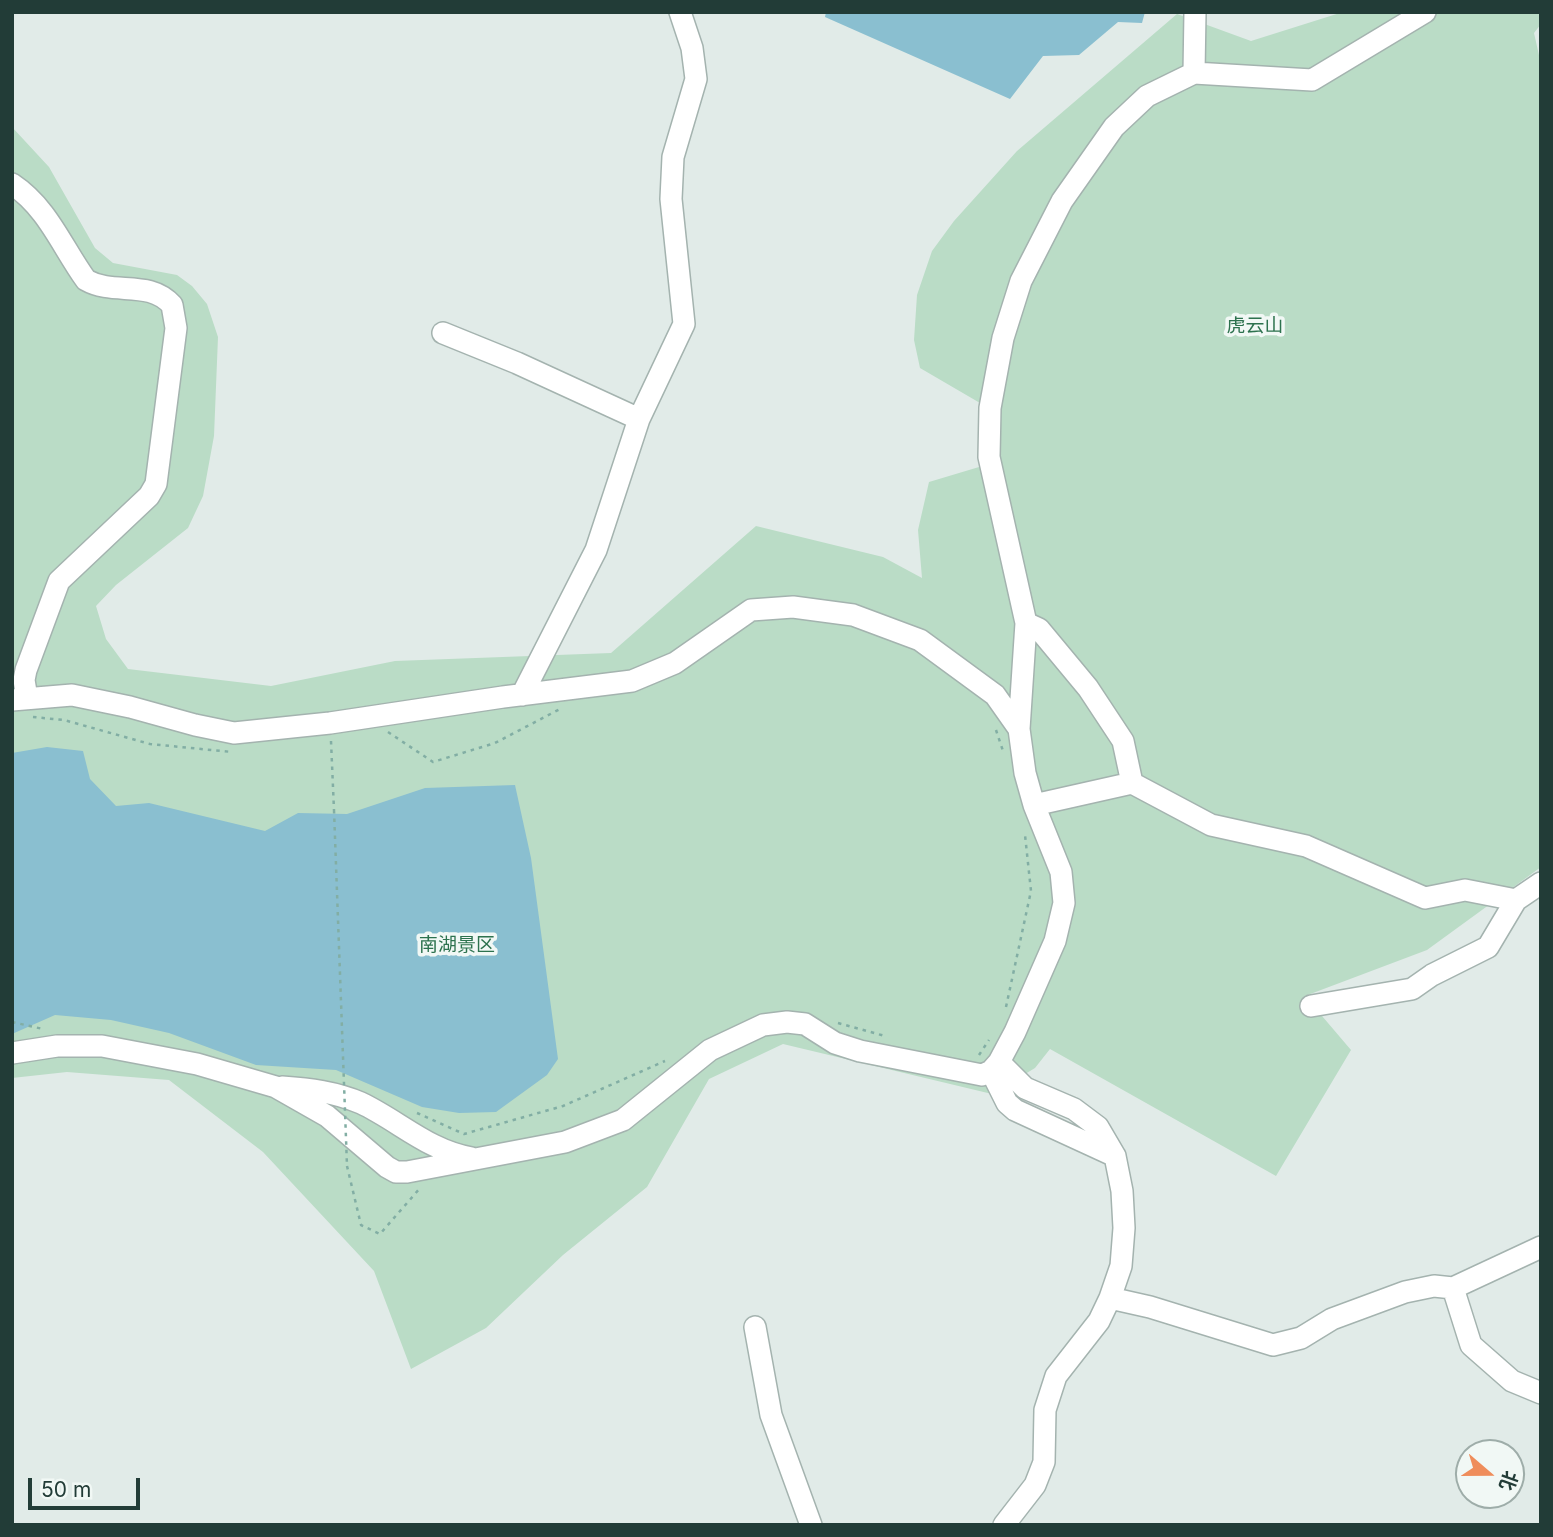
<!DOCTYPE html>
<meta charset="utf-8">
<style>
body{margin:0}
#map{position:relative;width:1553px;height:1537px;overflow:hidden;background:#e1ebe8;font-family:Inter,"Noto Sans SC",sans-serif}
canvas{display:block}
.frame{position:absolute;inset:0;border:14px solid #223c37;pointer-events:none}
.north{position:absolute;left:1455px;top:1439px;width:70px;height:70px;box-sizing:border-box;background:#f1f8f5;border:2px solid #9eada9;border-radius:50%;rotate:110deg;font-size:19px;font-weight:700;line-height:28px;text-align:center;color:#223c37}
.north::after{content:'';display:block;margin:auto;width:24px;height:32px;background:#ef8d5b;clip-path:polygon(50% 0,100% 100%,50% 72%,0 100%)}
.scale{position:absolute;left:28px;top:1478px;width:112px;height:32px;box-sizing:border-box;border:4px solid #223c37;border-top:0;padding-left:9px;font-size:21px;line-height:24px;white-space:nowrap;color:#223c37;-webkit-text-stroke:5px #f1f8f5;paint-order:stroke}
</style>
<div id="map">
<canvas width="1553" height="1537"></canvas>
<div class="frame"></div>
<div class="north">北</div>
<div class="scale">50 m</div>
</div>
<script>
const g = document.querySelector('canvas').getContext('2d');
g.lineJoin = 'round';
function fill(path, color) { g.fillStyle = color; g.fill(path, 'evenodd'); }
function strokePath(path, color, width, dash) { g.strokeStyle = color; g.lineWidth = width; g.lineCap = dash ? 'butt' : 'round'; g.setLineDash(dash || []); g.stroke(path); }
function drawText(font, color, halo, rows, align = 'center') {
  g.font = font + ' Inter,"Noto Sans SC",sans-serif'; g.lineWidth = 7; g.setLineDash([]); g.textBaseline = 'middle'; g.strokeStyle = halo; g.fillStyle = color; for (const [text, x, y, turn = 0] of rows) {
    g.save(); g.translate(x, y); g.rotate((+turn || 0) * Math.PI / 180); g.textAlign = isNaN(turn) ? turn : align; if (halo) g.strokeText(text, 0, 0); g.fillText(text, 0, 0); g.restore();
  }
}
fill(new Path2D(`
 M1343 12H1541V24L1534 33 1541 64V867L1427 950 1305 996 1351 1050 1276 1176 1050 1049 1035 1068 992 1094 783 1044 709 1079 647 1187 563 1255 486 1328 411 1369 374 1271 263 1152 169 1080 67 1072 12 1078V127L49 167 95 248 113 263 177 275 192 286 207 304 218 337 214 436 203 496 188 528 116 585 96 606 106 639 128 669 271 686 395 661 611 653 756 526 883 557 922 578 918 530 929 482 979 467 980 403 920 368 914 340 917 295 932 251 954 221 1017 151 1177 14 1251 41Z`), '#badcc6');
fill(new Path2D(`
 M826 12H1145L1142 23 1118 22 1079 55 1043 56 1010 99 825 17Z
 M47 747 83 751 90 779 116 806 149 803 265 831 298 813 347 814 425 788 515 785 531 858 558 1059 547 1075 496 1112 459 1113 422 1107 336 1070 256 1065 169 1033 111 1020 55 1015 12 1034V753Z`), '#8abfd0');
const minor = new Path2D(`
 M1194 73 1195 12
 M12 184C48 208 62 247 86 280 114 296 149 279 172 305L176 328 156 484 149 496 59 581 26 670 24 680 27 698
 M443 333 517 363 639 419
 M1026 623 1039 629 1088 688 1123 741 1132 783
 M522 695 596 550 639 419 684 324 671 199 673 157 696 79 692 48 680 12
 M12 700 72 695 130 707 195 725 234 733 330 723 503 697 632 681 675 663 751 610 793 607 853 615 920 640 995 695 1019 729 1025 773 1034 805 1061 872 1064 903 1055 941 1015 1032 999 1062 991 1071 982 1075 860 1051 835 1043 805 1024 787 1022 763 1025 710 1050 623 1120 565 1142 407 1172H396L387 1167 327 1116 276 1087 197 1064 102 1046H57L12 1053
 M1019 729 1026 623 989 457 990 408 1003 338 1021 281 1062 201 1114 127 1147 96 1194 73 1312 80 1425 12
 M1034 805 1132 783 1211 825 1306 846 1425 898 1465 890 1516 900
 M1311 1006 1412 989 1432 975 1488 947 1516 900 1541 883
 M999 1062 1025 1088 1074 1109 1098 1127 1115 1156 1122 1191 1124 1228 1121 1266 1110 1298 1099 1321 1056 1376 1045 1410 1044 1462 1035 1485 1004 1525
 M991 1071 1007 1103 1015 1110 1115 1156
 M282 1087C310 1089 335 1092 361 1103 399 1121 429 1151 472 1158
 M1453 1288 1471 1345 1512 1381 1541 1393
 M1110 1298 1150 1307 1273 1345 1301 1338 1332 1319 1405 1292 1434 1286 1453 1288 1541 1247
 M755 1327 771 1415 811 1525`);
strokePath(minor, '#a4b3af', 24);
strokePath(new Path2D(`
 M33 717 64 720 150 744 232 752
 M996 730 1003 751
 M388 732 433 762 495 743 560 709
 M331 741 334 810
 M1006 1007 1031 891 1025 835
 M12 1022 43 1029
 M838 1023 885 1036
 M979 1055 989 1040
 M417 1113 464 1134 563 1106 665 1061
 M347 1166 361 1225 380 1234 421 1187`), '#82aea4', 2.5, [3.5, 5]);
strokePath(minor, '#fff', 21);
strokePath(new Path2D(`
 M334 810 347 1166`), '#82aea4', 2.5, [3.5, 5]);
drawText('19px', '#2d724e', '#f1f8f5', [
 ["虎云山",1255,326],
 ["南湖景区",457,945]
]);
</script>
